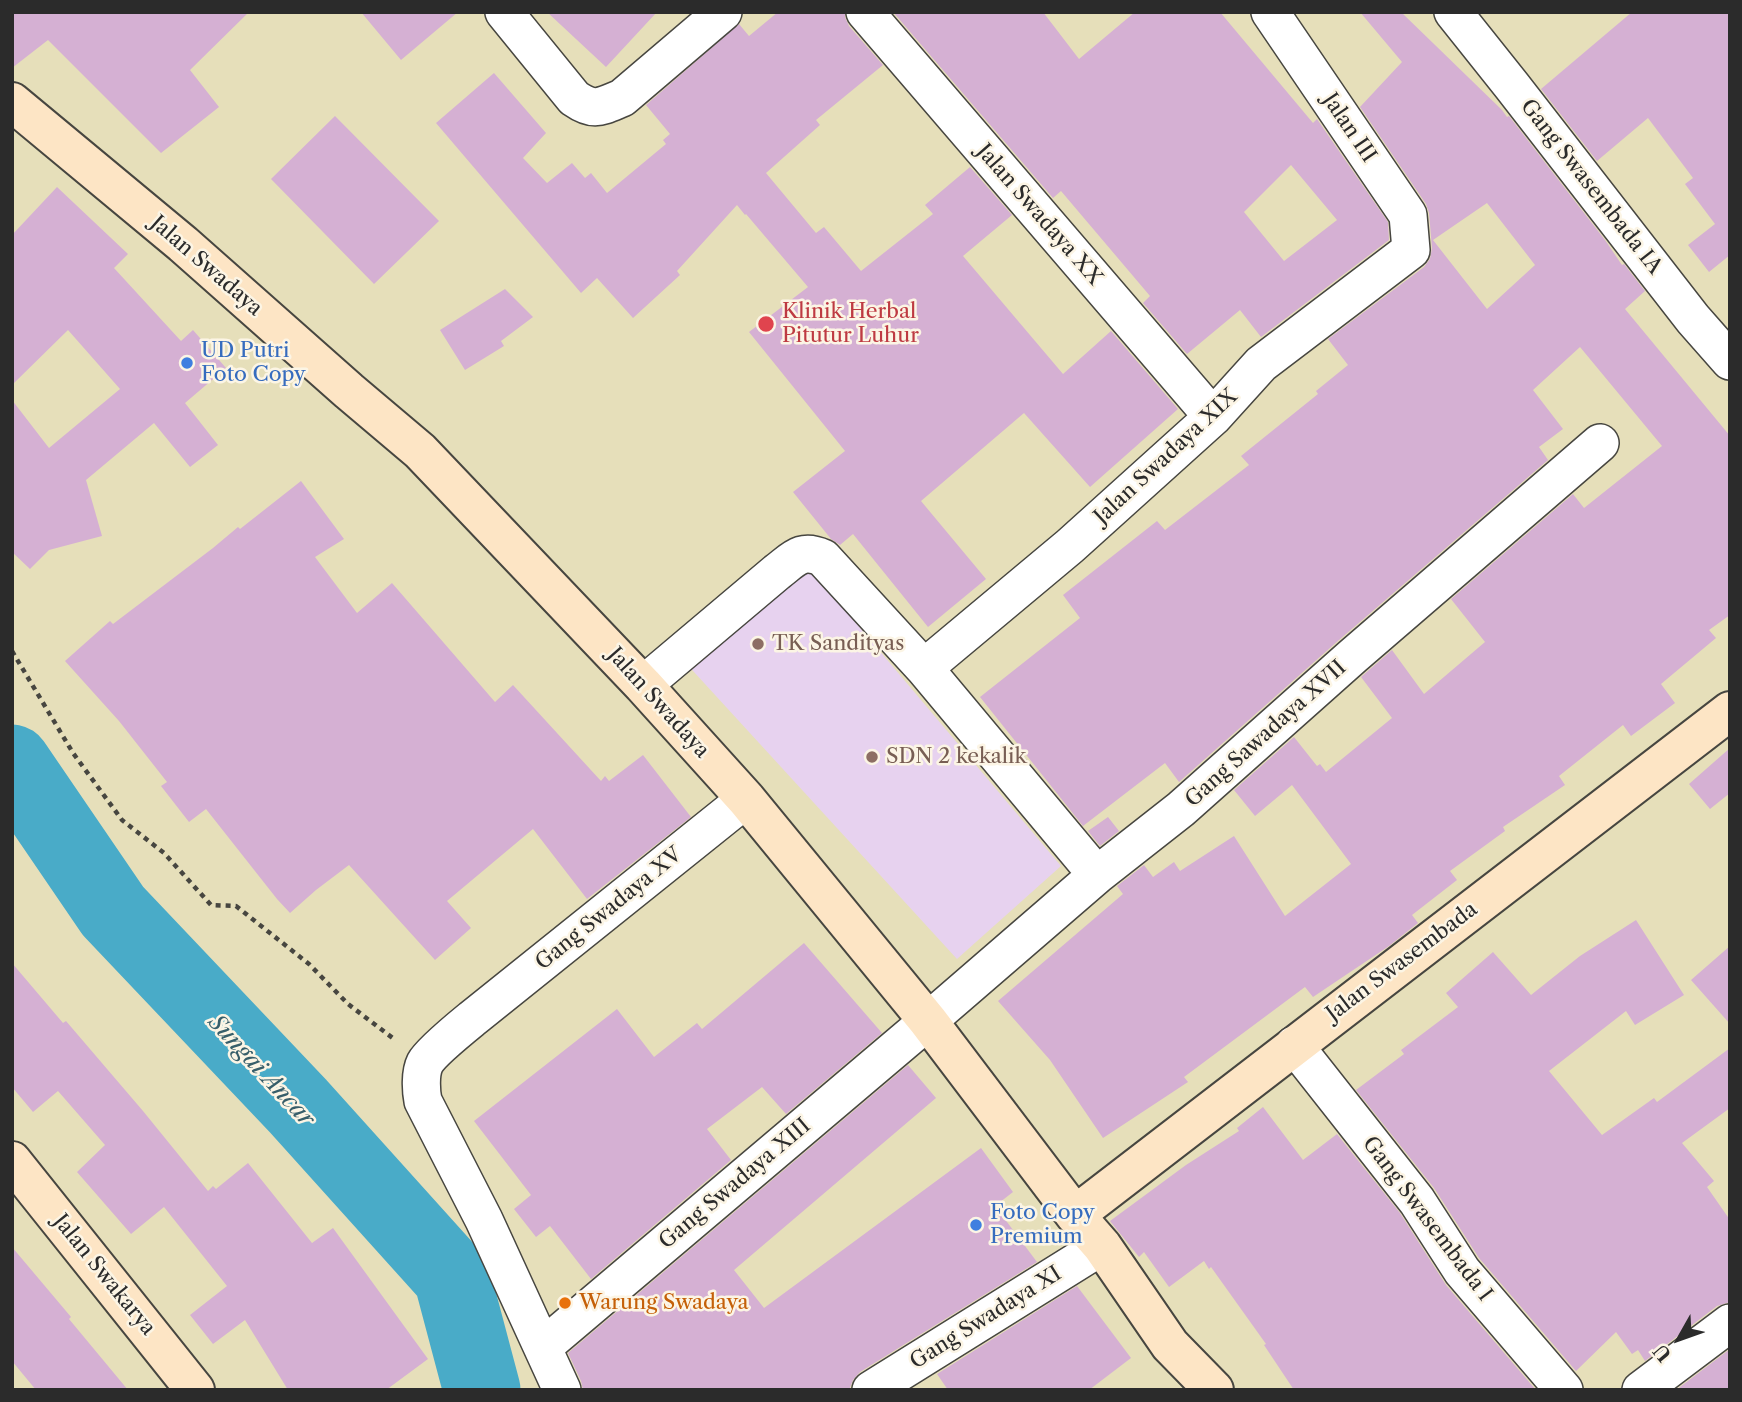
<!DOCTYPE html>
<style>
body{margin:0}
#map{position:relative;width:1742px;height:1402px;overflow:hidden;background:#e6dfba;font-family:"Libre Caslon Text",serif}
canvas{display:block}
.frame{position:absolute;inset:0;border:14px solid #2b2b2b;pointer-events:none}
.north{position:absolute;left:1644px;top:1304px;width:70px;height:70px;-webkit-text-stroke:5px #fcf5e5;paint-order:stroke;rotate:230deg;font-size:19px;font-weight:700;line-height:28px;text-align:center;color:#2b2b2b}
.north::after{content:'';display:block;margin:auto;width:24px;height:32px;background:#2b2b2b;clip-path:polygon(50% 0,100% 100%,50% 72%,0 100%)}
</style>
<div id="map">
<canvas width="1742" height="1402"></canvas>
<div class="frame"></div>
<div class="north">U</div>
</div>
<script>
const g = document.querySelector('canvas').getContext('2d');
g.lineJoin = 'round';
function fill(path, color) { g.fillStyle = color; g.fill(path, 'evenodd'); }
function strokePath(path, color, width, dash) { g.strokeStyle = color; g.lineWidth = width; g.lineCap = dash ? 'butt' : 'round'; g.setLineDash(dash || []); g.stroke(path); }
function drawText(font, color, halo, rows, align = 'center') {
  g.font = font + ' "Libre Caslon Text",serif'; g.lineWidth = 5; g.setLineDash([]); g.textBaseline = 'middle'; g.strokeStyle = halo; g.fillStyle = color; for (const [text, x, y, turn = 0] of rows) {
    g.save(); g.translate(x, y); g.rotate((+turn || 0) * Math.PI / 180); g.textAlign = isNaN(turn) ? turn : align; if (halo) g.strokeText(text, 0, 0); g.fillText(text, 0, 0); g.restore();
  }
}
fill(new Path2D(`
 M792 547 1061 866 957 959 683 660Z`), '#e7d2ef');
strokePath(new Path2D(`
 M12 763 113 911 298 1106 452 1277 482 1390`), '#49abc8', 77);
fill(new Path2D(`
 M12 12H249L190 70 219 107 161 153 48 40 12 68Z
 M361 12H458L401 60Z
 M547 12H657L606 67Z
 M778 12H845V17L849 26 883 65 816 120 820 125 766 173 816 233 824 227 861 271 933 214 925 205 970 167 1012 215 963 256 1063 374 1111 331 1178 409 1090 487 1024 413 921 501 986 579 928 627 853 534 840 545 831 539 793 492 845 451 749 332 808 287 746 214 745 215 737 205 677 271 680 275 633 318 597 278 581 293 436 123 494 73 546 133 523 158 547 183 572 163 585 178 591 173 607 193 666 144 663 140 670 134 646 105 739 24 749 36Z
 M893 12H1043L1079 59 1135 12H1220L1313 123 1317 119 1388 222 1389 240 1261 337 1240 310 1187 354 1143 303 1150 296 1061 191 1053 198ZM1291 165 1337 220 1284 261 1244 212Z
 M1360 12H1401L1502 110 1507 117 1509 116 1605 240 1622 265 1624 264 1645 291 1625 309 1730 436V615L1709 630 1716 638 1661 684 1675 703 1631 736 1623 725 1559 776 1565 785 1503 827 1505 831 1450 871 1457 880 1412 915 1418 923 1389 946 1313 997 1305 987 1184 1077 1188 1082 1103 1138 1050 1060 998 1001 1123 894 1117 886 1144 865 1153 877 1174 862 1180 871 1234 836 1285 916 1351 864 1292 785 1255 816 1234 790 1294 737 1317 766 1320 764 1326 772 1392 718 1361 677 1392 650 1424 694 1485 642 1451 599 1573 494 1584 508 1662 446 1580 347 1533 390 1563 429 1539 447 1548 460 1339 640 1179 782 1165 763 1083 826 980 697 1080 618 1063 595 1157 521 1165 530 1249 465 1241 456 1318 394 1316 391 1348 365 1328 339 1424 267 1430 259 1432 248 1429 213 1426 204 1360 107 1402 62ZM1487 203 1535 265 1487 309 1433 240Z
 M1632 12H1730V255L1709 272 1688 245 1715 224 1685 184 1693 178 1648 118 1597 161 1541 89Z
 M335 116 439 221 374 284 271 179Z
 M57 187 128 254 114 268 181 341 193 330 226 368 185 403 218 445 190 467 154 423 86 480 102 536 49 550 30 569 12 552V400L49 448 120 389 68 330 12 385V235Z
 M505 289 533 317 501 341 504 346 465 370 440 330Z
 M301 481 344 539 315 557 357 613 392 583 495 702 513 685 601 781 605 776 609 781 643 755 691 817 587 899 533 829 447 901 471 928 435 960 349 865 316 890 290 913 277 899 206 809 189 822 161 786 167 782 119 721 65 661 110 621 113 624 213 548 238 527 240 529Z
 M1730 748V793L1710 809 1689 784Z
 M1108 817 1119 831 1100 846 1088 831Z
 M1636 920 1684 995 1635 1025 1626 1011 1549 1071 1602 1135 1654 1098 1657 1102 1730 1048V1108L1682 1143 1714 1181 1707 1187 1730 1220V1302L1717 1306 1645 1361 1638 1350 1632 1354 1616 1332 1576 1371 1479 1258 1434 1188 1356 1090 1404 1054 1401 1050 1458 1007 1446 993 1493 952 1531 995 1580 956Z
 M804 943 882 1033 786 1114 762 1087 707 1129 731 1160 591 1279 550 1226 536 1237 514 1209 531 1195 474 1121 617 1009 654 1057 697 1023 702 1029Z
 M1730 946V1024L1691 980Z
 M12 963 63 1023 66 1021 143 1111 208 1191 213 1186 216 1189 248 1163 312 1243 333 1228 428 1359 386 1390H288L245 1320 213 1344 190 1315 227 1286 164 1207 131 1234 77 1172 105 1145 58 1091 33 1112 12 1087Z
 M908 1065 936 1098 734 1270 764 1308 981 1148 1013 1192 995 1206 1037 1262 860 1372 853 1380 849 1390H583L581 1381 568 1353Z
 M1263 1107 1303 1160 1337 1134 1400 1213 1446 1285 1536 1390H1294L1264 1345 1266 1344 1211 1267 1209 1269 1204 1261 1169 1287 1144 1252 1139 1257 1110 1221 1186 1165 1239 1131 1237 1128Z
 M12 1247 71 1317 69 1319 128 1390H36L12 1361Z
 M1077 1286 1131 1358 1089 1390H948L937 1374Z
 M1730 1349V1390H1676Z`), '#d5b0d3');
const street = new Path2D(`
 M504 12 574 98C594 112 600 107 622 98L723 12
 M865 12 1213 417
 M1453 12 1512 86 1693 319 1730 361
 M924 668 1070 546 1213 417 1261 364 1411 250 1408 215 1270 12
 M643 685 777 572C794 559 801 548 823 558L924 668 1097 875
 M1294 1045 1417 1201 1462 1271 1564 1390
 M543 1347 928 1021 1097 875 1181 809 1353 656 1600 443
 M562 1390 484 1220 423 1101C421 1091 420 1073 425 1063 431 1052 462 1027 473 1018L746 799
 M871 1390 1102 1246
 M1641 1390 1730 1323`);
const secondary = new Path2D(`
 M12 102 183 244 349 391 420 451 643 685 746 799 928 1021 1075 1215 1102 1246 1170 1345 1214 1390
 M12 1161 195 1390
 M1075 1215 1730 711`);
strokePath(street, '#474640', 40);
strokePath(secondary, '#474640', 42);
strokePath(new Path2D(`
 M12 651 73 753 122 820 164 853 211 905 236 906 309 964 348 1004 394 1039`), '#474640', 4.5, [5, 5]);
strokePath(street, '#fff', 37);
strokePath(secondary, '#fde5c5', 38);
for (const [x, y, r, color] of [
 [766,324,9,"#e0444e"],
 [187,363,7,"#3f7fe0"],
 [758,644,7,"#8d6e63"],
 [872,757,7,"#8d6e63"],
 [976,1225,7,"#3f7fe0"],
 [565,1303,7,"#e8710a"]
]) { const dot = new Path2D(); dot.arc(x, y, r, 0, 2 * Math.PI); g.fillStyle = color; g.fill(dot); strokePath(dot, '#fcf5e5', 2.5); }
drawText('21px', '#2b2b2b', '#fcf5e5', [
 ["Jalan III",1349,128,56],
 ["Gang Swasembada IA",1591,187,52],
 ["Jalan Swadaya XX",1039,215,49],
 ["Jalan Swadaya",206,266,41],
 ["Jalan Swadaya XIX",1166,457,-43],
 ["Jalan Swadaya",658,703,48],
 ["Gang Sawadaya XVII",1266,734,-42],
 ["Gang Swadaya XV",609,909,-39],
 ["Jalan Swasembada",1402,962,-37],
 ["Gang Swadaya XIII",735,1184,-40],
 ["Gang Swasembada I",1427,1219,53],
 ["Jalan Swakarya",104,1275,51],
 ["Gang Swadaya XI",986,1318,-32]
]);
drawText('21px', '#be3a42', '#fcf5e5', [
 ["Klinik Herbal",782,312],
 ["Pitutur Luhur",782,336]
], 'left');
drawText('21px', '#366cbe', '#fcf5e5', [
 ["UD Putri",201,351],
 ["Foto Copy",201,375],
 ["Foto Copy",990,1213],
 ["Premium",990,1237]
], 'left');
drawText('21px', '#785e54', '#fcf5e5', [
 ["TK Sandityas",772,644],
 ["SDN 2 kekalik",886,757]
], 'left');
drawText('21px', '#c56008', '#fcf5e5', [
 ["Warung Swadaya",579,1303]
], 'left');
drawText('italic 23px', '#375e6a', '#fcf5e5', [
 ["Sungai Ancar",261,1071,47]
]);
</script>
